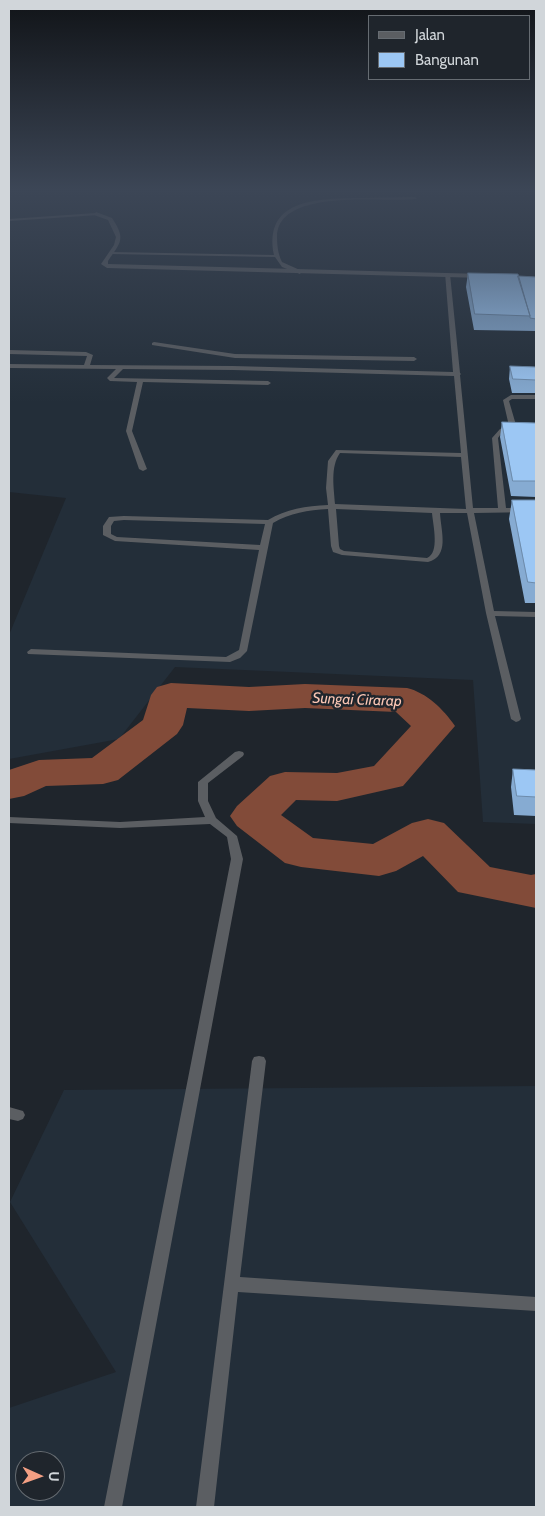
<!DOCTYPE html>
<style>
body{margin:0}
#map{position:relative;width:545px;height:1516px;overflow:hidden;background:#1f252c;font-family:Cabin,sans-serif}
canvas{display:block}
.frame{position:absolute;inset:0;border:10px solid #d1d6da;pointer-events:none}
.legend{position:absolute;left:368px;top:15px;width:162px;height:65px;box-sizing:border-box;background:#1f252c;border:1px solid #666c72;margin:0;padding:6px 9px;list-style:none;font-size:15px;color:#d1d6da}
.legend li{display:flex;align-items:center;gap:10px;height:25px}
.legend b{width:25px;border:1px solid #666c72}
.north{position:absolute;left:15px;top:1451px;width:50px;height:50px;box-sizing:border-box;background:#1f252c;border:1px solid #666c72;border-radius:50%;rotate:92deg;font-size:14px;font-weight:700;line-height:20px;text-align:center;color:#d1d6da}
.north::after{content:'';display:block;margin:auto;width:18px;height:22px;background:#f39f83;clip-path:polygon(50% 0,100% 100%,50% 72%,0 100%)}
</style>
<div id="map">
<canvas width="545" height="1516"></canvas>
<div class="frame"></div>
<ul class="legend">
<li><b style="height:6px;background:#5b5e62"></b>Jalan</li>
<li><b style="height:14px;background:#9cc7f4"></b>Bangunan</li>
</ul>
<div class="north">U</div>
</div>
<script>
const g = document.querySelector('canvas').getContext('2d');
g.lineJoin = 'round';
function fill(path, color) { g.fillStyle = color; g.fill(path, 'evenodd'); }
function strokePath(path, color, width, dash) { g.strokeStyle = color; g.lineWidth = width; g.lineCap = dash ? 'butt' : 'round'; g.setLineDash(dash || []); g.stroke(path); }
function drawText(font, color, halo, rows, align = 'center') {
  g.font = font + ' Cabin,sans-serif'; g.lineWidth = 5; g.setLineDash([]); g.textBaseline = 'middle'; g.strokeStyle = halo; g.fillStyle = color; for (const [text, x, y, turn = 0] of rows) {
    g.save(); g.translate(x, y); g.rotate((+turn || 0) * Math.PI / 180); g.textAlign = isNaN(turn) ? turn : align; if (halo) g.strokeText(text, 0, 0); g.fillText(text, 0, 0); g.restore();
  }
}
fill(new Path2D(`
 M9 191H536V824L483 822 473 680 175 667 119 739 9 759V635L66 498 9 492Z
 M536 1086V1507H9V1408L116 1372 10 1202 64 1090ZM25 1461H55V1491H25Z`), '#232e39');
fill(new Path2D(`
 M171 683 249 687 305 684 407 688C427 693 443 709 455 726L403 786 337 801 296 800 281 815 313 838 373 844 412 823 428 819 444 823 490 867 531 875 536 874V908L458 892 423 856 396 871 379 876 301 867 285 863 237 826 230 816 237 806 270 776 285 772 337 773 374 766 411 726 396 712 305 708 249 711 187 708 183 725 177 734 118 780 103 784 46 786 24 796 9 799V770L39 760 92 758 143 720 151 695 157 687Z`), '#824b39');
fill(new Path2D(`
 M415 197 417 199C384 203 279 187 277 236 277 245 278 254 282 262L302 271 300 274 282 267 275 257 111 254 109 253 111 252 274 255C263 199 317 199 357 198 376 198 396 197 415 197Z
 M96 213 98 215 9 221V219Z
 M445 273 450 274 460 373 461 374 460 375 473 508H498L492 438 500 429 509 426 503 400 511 395H536V399H512L509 401 516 425H536V429C523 429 506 425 498 438L506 508H536V512L474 513 494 611 536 612V617L495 616 521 719 519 721 516 722 511 719 486 613 467 513H440C441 532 450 556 428 562L342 555 333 552 331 546 328 509C308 510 290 513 273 523L247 651 240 658 230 662 28 654 27 652 31 649 226 657 239 650 259 550 115 541 103 535V526L109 517 124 516 268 520C286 509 306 506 328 505L326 488 328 461 336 450 461 453 454 376 233 370 123 369 114 378 268 381 271 383 268 385 143 382 132 431 147 469 143 471 139 469 126 431 137 382 110 381 107 378 116 369 9 368V364L84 365 87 356 9 354V350L86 352 93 355 90 365 233 366 453 372ZM340 453 461 457 466 509 335 504C334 488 330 467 340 453ZM336 509 432 513C433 525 440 553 427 558L344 551 340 549 339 546ZM124 520 265 524 260 545 117 537 111 534V526L114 521Z
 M154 342 235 354 414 357 417 359 414 361 235 358 152 345V343Z
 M239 751 243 752 244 754 243 756 208 783V801L216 818 237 836 243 859 122 1507H104L231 859 227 837 210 824 120 828 9 823V817L120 822 205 817 198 801V782L235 752Z
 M259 1056 264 1057 266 1061 240 1277 536 1297V1311L238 1292 214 1507H196L252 1061 254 1057Z
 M9 1107 23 1111 25 1115 23 1119 18 1121 9 1119Z`), '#5b5e62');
fill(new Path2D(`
 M96 212 112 218C126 239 121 242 108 261V264L483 274 486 276 483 278 107 268 101 264 114 245 116 237 108 220 94 215Z`), '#5b5e62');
fill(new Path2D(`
 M468 273 518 276 536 277V331L474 330 466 287Z
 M510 366 536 367V393H512L509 379Z
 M502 422 536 423V497L511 496 500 437Z
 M512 500H536V603H525L509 519Z
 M513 769 536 770V816L514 815 511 787Z`), '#86abd2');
const building = new Path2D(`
 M468 273 518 274 530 316 475 314Z
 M518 276 536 277V319L530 318V316Z
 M510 366 536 367V380L513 379Z
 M502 422 536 423V481H513Z
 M512 500H536V583L528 582Z
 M513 769 536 770V797L517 796Z`);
fill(building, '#9cc7f4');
strokePath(building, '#6d8bab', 1);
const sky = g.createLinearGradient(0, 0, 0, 403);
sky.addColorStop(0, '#111418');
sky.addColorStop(0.47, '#3c4656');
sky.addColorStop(1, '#3c465600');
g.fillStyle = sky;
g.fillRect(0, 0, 545, 403);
drawText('italic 15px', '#fbc6b4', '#1f252c', [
 ["Sungai Cirarap",357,700,2]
]);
</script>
